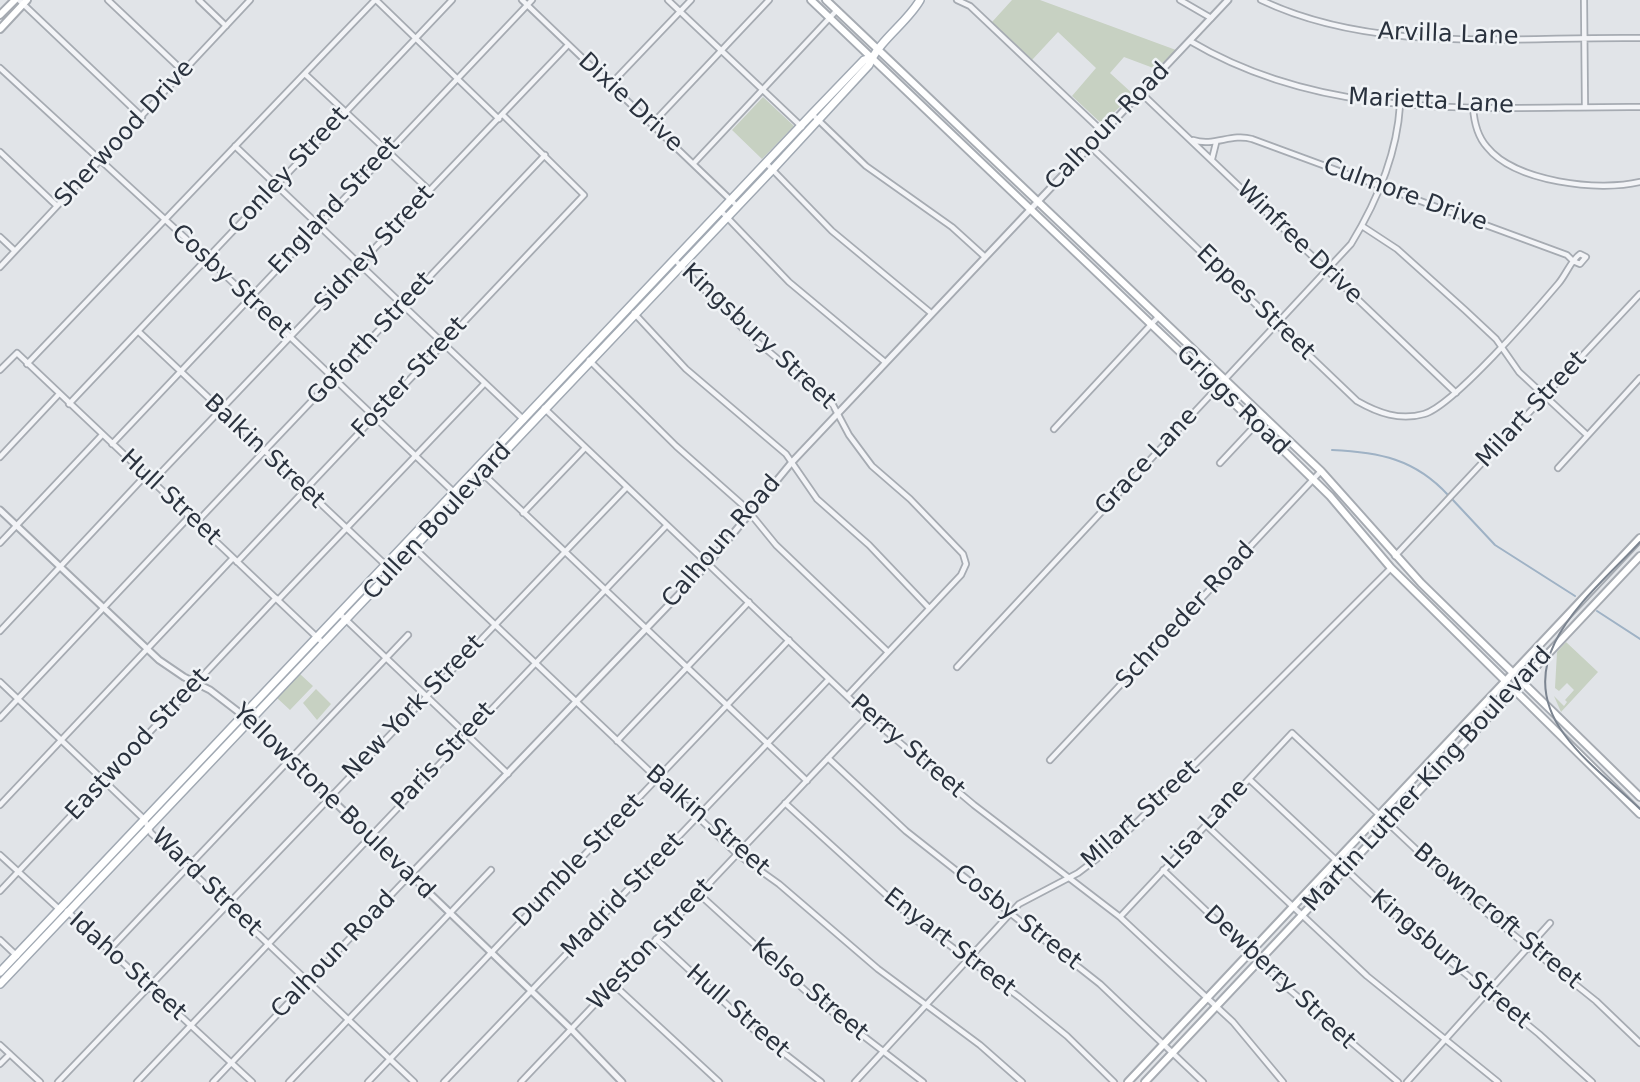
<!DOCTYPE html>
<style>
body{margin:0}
canvas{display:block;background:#e1e4e8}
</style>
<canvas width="1640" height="1082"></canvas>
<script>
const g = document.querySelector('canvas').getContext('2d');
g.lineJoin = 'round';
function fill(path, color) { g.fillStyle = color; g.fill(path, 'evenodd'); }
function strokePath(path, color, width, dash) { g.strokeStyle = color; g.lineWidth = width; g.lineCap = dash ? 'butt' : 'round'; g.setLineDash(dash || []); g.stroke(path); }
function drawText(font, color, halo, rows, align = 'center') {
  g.font = font + ' "DejaVu Sans",sans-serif'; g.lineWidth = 5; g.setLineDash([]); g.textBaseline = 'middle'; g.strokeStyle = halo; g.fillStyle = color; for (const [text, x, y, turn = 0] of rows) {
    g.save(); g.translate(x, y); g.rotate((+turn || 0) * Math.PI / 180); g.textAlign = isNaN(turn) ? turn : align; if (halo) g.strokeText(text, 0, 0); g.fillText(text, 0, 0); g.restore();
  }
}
fill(new Path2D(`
 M1012 0H1040L1176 50 1156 69 1124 57 1110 73 1133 94 1102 124 1072 96 1096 68 1058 32 1032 60 992 22Z
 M763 97 794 126 762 159 732 130Z
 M1566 642 1598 672 1561 712 1554 696 1564 706 1567 702 1565 700 1574 690 1567 683 1559 691 1555 688 1557 652Z
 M300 674 313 686 290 710 277 698Z
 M316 689 331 704 317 720 303 703Z`), '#c7d1c2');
strokePath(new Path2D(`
 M1332 450C1379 452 1415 459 1448 495
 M1452 499 1495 545 1575 596
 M1597 611 1640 639`), '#9fb2c5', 2);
const minor = new Path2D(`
 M19 0 142 117
 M108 0 184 72
 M199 0 226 26
 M376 0 499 119
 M522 0 737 206
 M668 0 802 127
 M957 0 970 6 1103 132
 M1180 0 1211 18
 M1261 0C1376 55 1516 36 1640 38
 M1584 0 1585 107
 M1190 41C1330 124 1485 106 1640 107
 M0 68 207 258 460 498
 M305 74 430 191
 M610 85 691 0
 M1141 93 1456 393
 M1473 107C1474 122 1477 136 1487 147 1515 182 1599 192 1640 182
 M812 114 866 166 952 227 984 256
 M652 124 769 0
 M1193 140C1214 147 1231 133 1252 139L1567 255 1573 261
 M235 146 524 420
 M1090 146 1357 401C1378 413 1400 421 1424 414 1453 406 1535 311 1558 284 1566 275 1571 260 1580 254L1586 257 1580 264 1573 261
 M0 152 57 206
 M1212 159 1216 143
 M694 163 837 10
 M766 163 832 231 931 313
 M721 211 789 282 885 362
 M1362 226 1397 249 1465 310 1496 339 1519 372 1587 435
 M0 237 15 251
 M675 260 749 335 833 405 849 435 872 466 910 499 963 554 966 564 961 575 847 696
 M0 267 250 0
 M634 313 686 369 786 454 817 499 869 545 929 608
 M139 332 391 570
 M589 360 676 446 745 507 776 545 888 652
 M27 364 375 0
 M0 370 17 353 323 643
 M69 404 452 0
 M544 408 868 716 974 805 1120 917 1233 1022 1283 1082
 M1054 429 1159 316
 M112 444 532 0
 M0 457 59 394
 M1220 463 1264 416
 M1558 468 1640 378
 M482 473 807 781
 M152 482 568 45
 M523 513 585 448
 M196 523 545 155
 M0 543 102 435
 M413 547 737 854 779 884 878 969 980 1045 1022 1082
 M1395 556 1640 294
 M237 562 584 195 503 115
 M278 600 485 383
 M341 615 508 774
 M0 631 145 476
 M957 667 1351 244C1376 203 1397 154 1400 105
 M0 682 144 819 151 833 414 1082
 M0 718 189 517
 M617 741 749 602
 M828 758 906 831 1100 984 1203 1082
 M1050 760 1321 471
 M1249 779 1401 921 1539 1034 1592 1082
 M785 803 905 912 1019 997 1067 1036 1114 1082
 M0 805 233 558
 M1206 825 1367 976 1498 1082
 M0 855 59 909
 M1163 870 1291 991 1398 1082
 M0 891 276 598
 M699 894 809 994 923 1082
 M67 911 252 1082
 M1120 917 1292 733 1469 899 1596 1001 1640 1043
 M656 939 753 1029 821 1082
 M0 940 17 956
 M110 949 408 635
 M613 984 719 1082
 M0 1045 40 1082
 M0 1064 10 1054
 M58 1082 627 487
 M137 1082 667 525
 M213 1082 410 875
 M289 1082 491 870
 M368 1082 789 640
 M444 1082 829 679
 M521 1082 868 716
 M855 1082 1019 904 1078 873 1111 848 1391 568
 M1407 1082 1550 923`);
const tertiary = new Path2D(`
 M0 510 159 660 184 677 210 690 249 720 571 1029 622 1082
 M410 875 708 564 792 462 1228 0`);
const secondary = new Path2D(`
 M811 0 1285 452 1330 496 1391 568 1640 814
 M826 0 1321 471 1421 583 1640 797
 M0 15 15 0
 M0 29 27 0
 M1128 1082 1640 538
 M1145 1082 1640 556`);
const primary = new Path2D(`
 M0 972 812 114 864 60 873 57
 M0 984 773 169 869 65C879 40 907 23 920 0`);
strokePath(minor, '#a6abb2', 8);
strokePath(tertiary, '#a6abb2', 9);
strokePath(secondary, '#a6abb2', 10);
strokePath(primary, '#a1a9b3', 10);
strokePath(minor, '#f3f4f7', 4.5);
strokePath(tertiary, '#f3f4f7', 5);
strokePath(secondary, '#fff', 6);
strokePath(primary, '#fff', 7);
strokePath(new Path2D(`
 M1640 542C1592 594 1507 657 1564 734 1584 762 1615 785 1640 809`), '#7b8490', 2);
drawText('24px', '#2a323e', '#f0f3f6', [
 ["Arvilla Lane",1448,35,2],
 ["Marietta Lane",1431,102,3],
 ["Dixie Drive",630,103,43],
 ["Calhoun Road",1108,127,-46],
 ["Sherwood Drive",125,134,-47],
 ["Conley Street",289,171,-47],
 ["Culmore Drive",1405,195,20],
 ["England Street",335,206,-47],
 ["Winfree Drive",1299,243,44],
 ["Sidney Street",375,249,-47],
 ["Cosby Street",231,282,43],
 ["Eppes Street",1255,303,44],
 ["Kingsbury Street",758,337,43],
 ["Goforth Street",371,339,-47],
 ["Foster Street",410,378,-47],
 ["Griggs Road",1232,401,44],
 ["Milart Street",1532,410,-47],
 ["Balkin Street",264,452,43],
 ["Grace Lane",1147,462,-47],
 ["Hull Street",170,498,43],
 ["Cullen Boulevard",438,522,-47],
 ["Calhoun Road",722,542,-49],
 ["Schroeder Road",1186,616,-47],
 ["New York Street",414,708,-46],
 ["Eastwood Street",138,745,-47],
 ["Perry Street",907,747,41],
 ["Paris Street",444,757,-47],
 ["Martin Luther King Boulevard",1428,780,-47],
 ["Yellowstone Boulevard",333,802,44],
 ["Milart Street",1141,815,-42],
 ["Balkin Street",707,821,41],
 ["Lisa Lane",1206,825,-47],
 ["Dumble Street",579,861,-46],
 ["Ward Street",206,883,44],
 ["Madrid Street",623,896,-46],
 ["Browncroft Street",1497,917,40],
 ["Cosby Street",1017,918,38],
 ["Enyart Street",949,943,38],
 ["Weston Street",651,945,-47],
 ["Calhoun Road",334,955,-46],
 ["Kingsbury Street",1450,960,40],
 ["Idaho Street",127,967,42],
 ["Dewberry Street",1279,978,43],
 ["Kelso Street",809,990,40],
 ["Hull Street",737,1012,41]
]);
</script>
